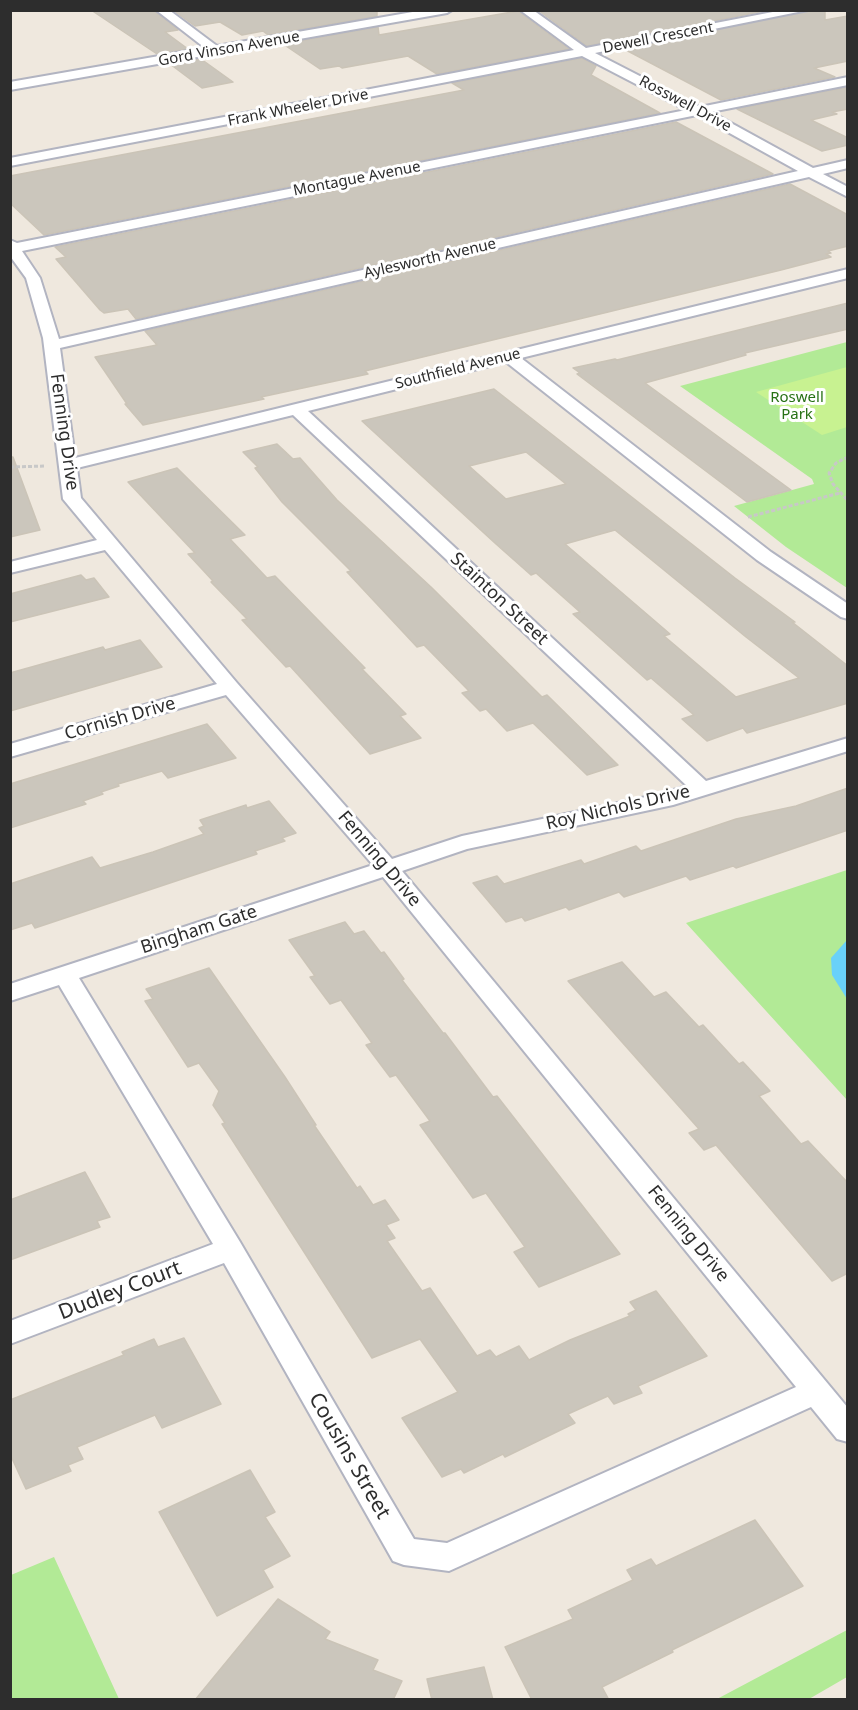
<!DOCTYPE html>
<style>
body{margin:0}
#map{position:relative;width:858px;height:1710px;overflow:hidden;background:#efe8de;font-family:"Noto Sans",sans-serif}
canvas{display:block}
.frame{position:absolute;inset:0;border:12px solid #2d2d2d;pointer-events:none}
</style>
<div id="map">
<canvas width="858" height="1710"></canvas>
<div class="frame"></div>
</div>
<script>
const g = document.querySelector('canvas').getContext('2d');
g.lineJoin = 'round';
function fill(path, color) { g.fillStyle = color; g.fill(path, 'evenodd'); }
function strokePath(path, color, width, dash) { g.strokeStyle = color; g.lineWidth = width; g.lineCap = dash ? 'butt' : 'round'; g.setLineDash(dash || []); g.stroke(path); }
function drawText(font, color, halo, rows, align = 'center') {
  g.font = font + ' "Noto Sans",sans-serif'; g.lineWidth = 6; g.setLineDash([]); g.textBaseline = 'middle'; g.strokeStyle = halo; g.fillStyle = color; for (const [text, x, y, turn = 0] of rows) {
    g.save(); g.translate(x, y); g.rotate((+turn || 0) * Math.PI / 180); g.textAlign = isNaN(turn) ? turn : align; if (halo) g.strokeText(text, 0, 0); g.fillText(text, 0, 0); g.restore();
  }
}
fill(new Path2D(`
 M847 342V588L786 547 734 506 814 484 812 479 680 386Z
 M847 870V1100L686 923Z
 M54 1557 119 1699H11V1575Z
 M847 1630V1677L809 1699H717Z`), '#b2ea96');
fill(new Path2D(`
 M847 367V427L822 435 756 392Z`), '#c8f291');
fill(new Path2D(`
 M847 940V999L832 975 831 958Z`), '#69d1f9');
const building = new Path2D(`
 M91 10H154L178 30 165 32 188 49 157 54Z
 M173 10H377V16L268 35 263 31 242 35 220 22 195 26Z
 M538 10H769L587 46Z
 M810 10H825V20L848 16V61L814 68 835 77 721 100 624 49Z
 M518 11 569 49 437 74 408 56 342 68 339 66 320 69 283 44 378 27 379 35Z
 M582 58 596 66 591 75 660 113 44 235 10 203V176L464 90 452 83Z
 M201 59 233 82 202 88 170 64Z
 M848 87V109L832 112 837 114 811 120 848 138V145L822 151 737 109Z
 M676 122 773 174 136 319 128 309 104 313 100 310 56 259 66 257 55 247Z
 M790 184 848 215V246L828 251 831 253 826 254 831 257 781 270 365 371 368 374 261 397 264 399 143 425 125 404H127L95 357 157 345 145 331Z
 M848 303V329L745 353 746 355 645 383 791 490 747 502 577 374 580 373 573 368 615 359 617 360Z
 M494 389 735 578 795 622H792L848 666V703L747 733 743 728 707 741 682 719 694 715 651 678 647 680 573 614 580 612 536 573 531 575 496 544 362 421ZM526 452 566 484 506 499 469 466ZM615 530 746 637 799 678 736 697 664 636 670 634 565 544Z
 M277 444 293 459 300 458 337 500 431 587 542 697 547 695 618 765 587 775 533 723 507 731 486 709 480 711 462 693 469 691 424 645 417 647 347 572 351 571 282 502 255 468 258 467 243 452Z
 M10 457H13L40 530 10 537Z
 M177 468 245 535 230 539 267 578 275 576 365 668 362 669 406 714 400 716 421 738 370 754 290 666 286 667 242 620 247 619 211 582 213 581 188 554 195 553 128 482Z
 M81 575 86 580 94 578 109 597 10 622V594Z
 M140 640 162 667 10 711V673L103 647 105 650Z
 M207 724 236 758 168 778 162 771 118 784 119 786 101 792 103 794 83 801 86 804 10 828V784Z
 M848 788V830L736 868 733 866 690 880 686 876 624 897 619 892 569 910 566 907 525 921 522 917 506 922 473 883 497 876 504 884 581 860 584 864 636 846 641 851 736 819 796 806Z
 M269 801 296 833 282 838 285 841 255 851 257 854 35 928 32 923 10 930V884L92 857 100 868 153 852 204 834 199 828 204 826 200 820 246 805 247 808Z
 M345 922 354 934 364 931 381 953 384 952 404 979 402 980 443 1033H445L493 1097 497 1096 620 1254 539 1287 514 1252 525 1247 486 1193 473 1198 420 1125 430 1121 396 1075 390 1077 366 1045 372 1043 341 1000 330 1004 310 977 315 976 289 940Z
 M622 962 654 997 666 992 699 1027 703 1025 739 1064 743 1062 770 1091 759 1096 801 1144 808 1141 848 1183V1273L832 1281 716 1145 704 1150 689 1133 699 1129 568 981Z
 M209 968 285 1077 316 1125H314L357 1188 360 1186 373 1205 385 1200 399 1220 386 1225 395 1238 387 1241 422 1291 430 1288 477 1356 490 1350 496 1357 519 1346 529 1360 570 1340 630 1316 628 1314 636 1310 630 1302 656 1291 707 1356 638 1386 642 1393 614 1404 608 1396 568 1414 575 1423 505 1457 503 1454 464 1473 461 1469 442 1477 402 1418 458 1392 420 1339 372 1358 222 1124 225 1123 213 1105 219 1091 199 1063 188 1067 145 1001 153 999 146 989Z
 M85 1172 110 1217 97 1221 100 1227 10 1260V1200Z
 M184 1338 221 1404 162 1428 155 1415 77 1447 83 1459 68 1465 71 1471 26 1489 10 1454V1400L124 1355 122 1352 154 1339 158 1347Z
 M250 1470 275 1512 265 1517 290 1556 263 1570 273 1587 217 1616 159 1512Z
 M755 1520 803 1586 672 1650 673 1652 602 1687 609 1700H532L505 1647 573 1619 568 1610 633 1580 627 1570 651 1559 656 1566Z
 M278 1599 330 1632 325 1639 378 1660 373 1670 402 1681 393 1700H195Z
 M484 1667 493 1700H432L427 1679Z`);
fill(building, '#cbc6bc');
strokePath(building, '#cbc4b7', 1.5);
const minor = new Path2D(`
 M156 10H169L217 46 424 10H452L447 13 10 90V82L205 48Z
 M520 10H533L586 48 783 10H808L595 53 700 107 848 77V85L711 112 813 168 848 160V168L823 174 848 187V197L809 177 60 348 75 458 848 269V278L521 358 771 552 848 604V619L841 617 757 560 506 362 308 411 706 781 848 738V751L673 805 467 849 402 871 848 1408V1442L837 1439 811 1407 449 1571 404 1565 393 1561 224 1263 10 1344V1321L213 1244 59 985 10 1001V984L373 865 226 695 10 757V744L217 684 105 550 10 573V562L97 540 63 499 43 338 26 278 10 256V240L17 243 686 110 582 56 10 166V158L574 50ZM697 115 798 171 59 339 40 278 22 251ZM293 415 687 786 660 794 462 836 392 859 237 683 81 498 77 468ZM383 877 796 1387 447 1543 414 1539 240 1242 79 978Z`);
strokePath(minor, '#b2b4c1', 4);
strokePath(new Path2D(`
 M848 457 836 463 829 473 833 484 848 501
 M10 467 46 466
 M748 517 840 493`), '#c8c8c8', 3, [4, 2]);
fill(minor, '#fff');
drawText('15px', '#2d2d2d', '#fff', [
 ["Dewell Crescent",658,38,-11],
 ["Gord Vinson Avenue",229,49,-10],
 ["Rosswell Drive",685,104,28],
 ["Frank Wheeler Drive",298,108,-11],
 ["Montague Avenue",357,179,-11],
 ["Aylesworth Avenue",430,259,-13],
 ["Southfield Avenue",458,369,-14]
]);
drawText('15px', '#277115', '#fff', [
 ["Roswell",797,398],
 ["Park",797,415]
]);
drawText('18px', '#2d2d2d', '#fff', [
 ["Fenning Drive",64,432,82],
 ["Stainton Street",499,599,43],
 ["Cornish Drive",120,719,-16],
 ["Roy Nichols Drive",618,808,-13],
 ["Fenning Drive",379,859,50],
 ["Bingham Gate",199,930,-18],
 ["Fenning Drive",688,1234,51]
]);
drawText('21px', '#2d2d2d', '#fff', [
 ["Dudley Court",120,1291,-21],
 ["Cousins Street",349,1456,60]
]);
</script>
